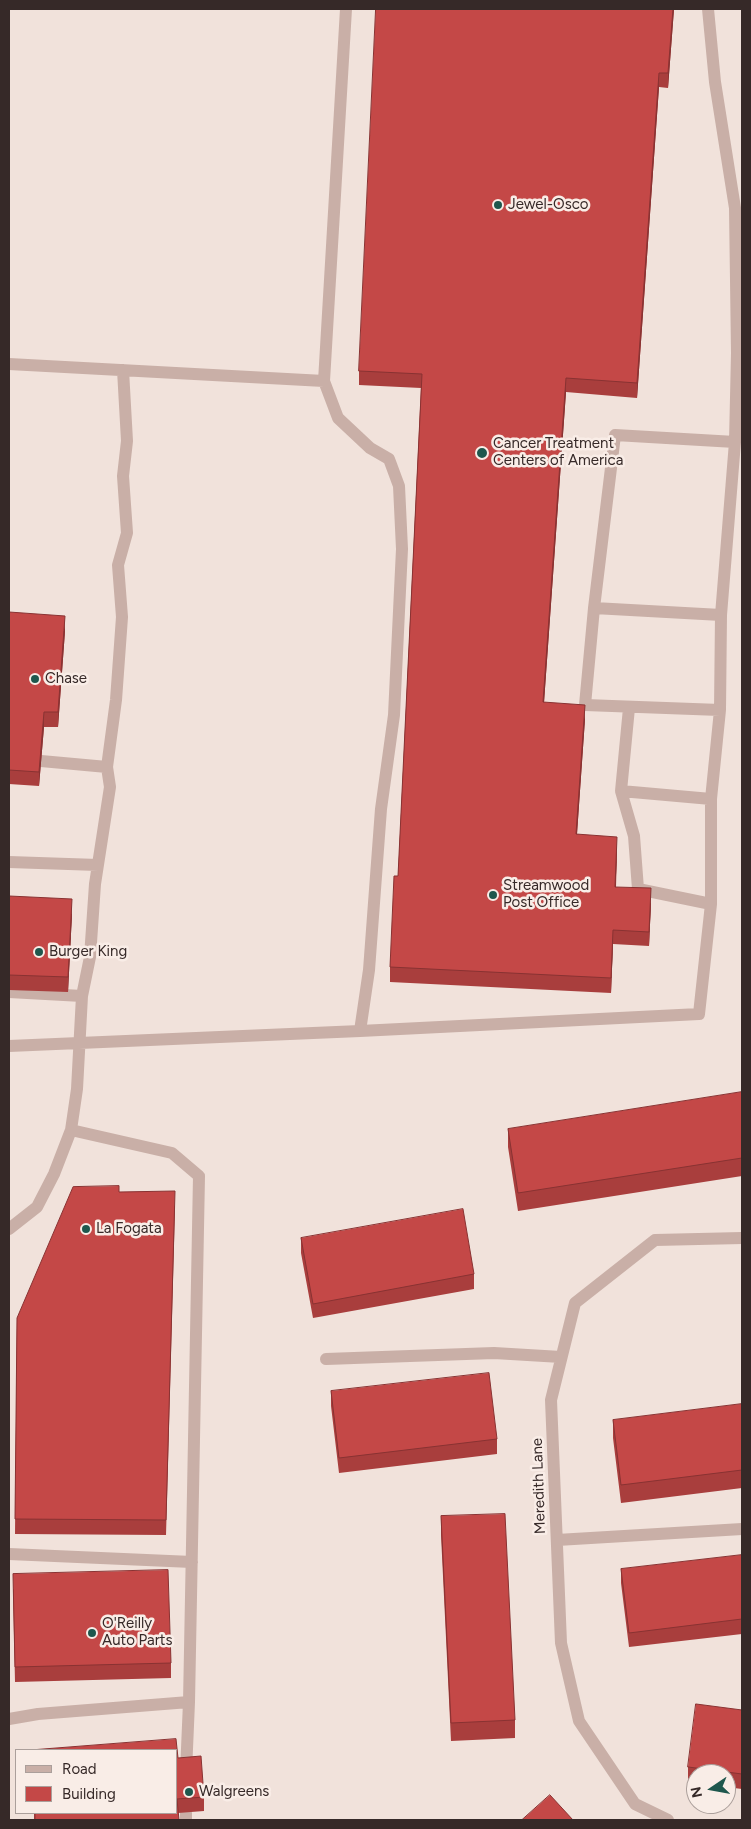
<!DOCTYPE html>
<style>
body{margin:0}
#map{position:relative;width:751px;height:1829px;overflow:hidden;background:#f1e2db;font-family:Figtree,sans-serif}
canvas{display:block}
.frame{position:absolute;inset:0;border:10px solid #362928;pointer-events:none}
.legend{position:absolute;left:15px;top:1749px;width:162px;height:65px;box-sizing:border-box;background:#f9ede7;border:1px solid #ab9f9b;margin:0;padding:6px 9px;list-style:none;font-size:15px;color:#362928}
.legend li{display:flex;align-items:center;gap:10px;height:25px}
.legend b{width:25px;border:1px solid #ab9f9b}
.north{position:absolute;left:686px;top:1764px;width:50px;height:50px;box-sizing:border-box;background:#f9ede7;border:1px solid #ab9f9b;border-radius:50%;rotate:258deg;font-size:14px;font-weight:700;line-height:20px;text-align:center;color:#362928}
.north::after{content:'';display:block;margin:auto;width:18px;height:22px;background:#1e574d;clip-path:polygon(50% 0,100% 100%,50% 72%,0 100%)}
</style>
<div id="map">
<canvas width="751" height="1829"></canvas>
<div class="frame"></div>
<ul class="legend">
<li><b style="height:6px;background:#c9afa7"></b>Road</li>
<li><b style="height:14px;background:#c44847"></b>Building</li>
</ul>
<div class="north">N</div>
</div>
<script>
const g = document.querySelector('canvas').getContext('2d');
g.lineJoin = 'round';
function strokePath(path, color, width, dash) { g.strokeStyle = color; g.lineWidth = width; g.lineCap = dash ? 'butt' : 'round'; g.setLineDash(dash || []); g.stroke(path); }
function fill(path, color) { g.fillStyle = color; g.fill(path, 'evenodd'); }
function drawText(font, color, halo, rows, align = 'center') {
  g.font = font + ' Figtree,sans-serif'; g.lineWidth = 5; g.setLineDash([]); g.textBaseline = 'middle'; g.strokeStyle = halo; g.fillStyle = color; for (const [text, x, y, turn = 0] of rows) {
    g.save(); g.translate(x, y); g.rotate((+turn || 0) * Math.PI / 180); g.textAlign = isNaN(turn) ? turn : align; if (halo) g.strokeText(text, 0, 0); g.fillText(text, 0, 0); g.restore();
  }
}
strokePath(new Path2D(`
 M708 9 715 82 735 208 737 353 735 442 721 615 720 710
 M9 364 324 381
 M594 608 615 435 735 442
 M41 761 107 767
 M621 791 629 708
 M9 862 98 865
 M711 904 638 889 634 836 621 791 711 799 720 710 585 705 594 608 721 615
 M9 992 82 996
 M360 1031 699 1014 711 904V799
 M9 1046 360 1031 369 970 381 809 394 715 402 549 399 486 389 459 370 448 338 418 324 381 346 9
 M9 1229 37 1207 54 1174 71 1130 77 1089 82 996 90 957 95 884 110 787 107 767 116 700 122 617 118 565 127 533 123 476 127 441 123 370
 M326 1359 494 1353 561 1357
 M557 1540 742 1529
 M9 1554 192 1562
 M9 1719 38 1714 189 1702 199 1176 172 1153 71 1130
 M186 1772 189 1702
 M186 1813V1820
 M668 1820 635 1804 579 1721 561 1643 551 1400 575 1303 655 1240 742 1238`), '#c9afa7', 12);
fill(new Path2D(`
 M376 9H674L668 88 659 87 637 398 566 392 544 702 585 719 577 834 617 852 616 887 651 903 649 946 613 944 611 993 390 982V967L398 876 421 388 359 385V371Z
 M9 612 65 631 58 727H44L39 786 9 784Z
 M9 896 72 914 68 992 9 990Z
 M742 1092V1176L518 1211 508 1147V1129Z
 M119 1192 175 1206 166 1535 15 1534 17 1318Z
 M301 1238 474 1274V1289L313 1318 301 1253Z
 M331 1391 497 1439V1454L339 1473 331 1406Z
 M742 1404V1488L621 1503 613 1438V1420Z
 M441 1516 515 1720V1738L451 1741 441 1535Z
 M742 1555V1634L629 1647 621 1583V1569Z
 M13 1589 171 1663V1678L15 1682Z
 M742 1710V1789L726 1787V1774H696V1783L688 1782V1767Z
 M178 1758 204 1797V1811L178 1813 34 1820V1813H176Z`), '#a93e3d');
fill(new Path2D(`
 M673 9H674L668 88V73Z
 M659 73V87L637 398V383Z
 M566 378V392L543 717V702Z
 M65 616V631L58 727V712Z
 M585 705V719L576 848V834Z
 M44 712V727L39 786V772Z
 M617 837V852L615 901V887Z
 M651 888V903L649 946V932Z
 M72 899V914L68 992V977Z
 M613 930V944L611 993V978Z`), '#893232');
const building = new Path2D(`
 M376 9H673L668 73H659L637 383 566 378 543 702 585 705 576 834 617 837 615 887 651 888 649 932 613 930 611 978 390 967 394 876H398L422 374 359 371Z
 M9 612 65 616 58 712H44L39 772 9 770Z
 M9 896 72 899 68 977 9 975Z
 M742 1092V1158L518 1193 508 1129Z
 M119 1186V1192L175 1191 166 1520 15 1519 17 1318 73 1187Z
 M463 1209 474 1274 313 1304 301 1238Z
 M489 1373 497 1439 339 1458 331 1391Z
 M742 1404V1470L621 1485 613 1420Z
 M505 1514 515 1720 451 1723 441 1516Z
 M742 1555V1619L629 1633 621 1569Z
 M168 1570 171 1663 15 1667 13 1574Z
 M696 1704 742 1710V1774L688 1767Z
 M176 1739 178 1758 201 1756 204 1797 177 1799 179 1820H33H35V1813H176V1750H31Z
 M550 1795 573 1820H522Z`);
fill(building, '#c44847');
strokePath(building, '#893232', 1);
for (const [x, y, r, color] of [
 [498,205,5,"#1e574d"],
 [482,453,6,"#1e574d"],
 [35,679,5,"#1e574d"],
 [493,895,5,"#1e574d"],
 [39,952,5,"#1e574d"],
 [86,1229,5,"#1e574d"],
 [92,1633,5,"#1e574d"],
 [189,1792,5,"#1e574d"]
]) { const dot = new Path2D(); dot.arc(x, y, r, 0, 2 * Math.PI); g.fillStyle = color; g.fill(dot); strokePath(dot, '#f9ede7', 2); }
drawText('15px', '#362928', '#f9ede7', [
 ["Jewel-Osco",508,205],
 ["Cancer Treatment",493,444],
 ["Centers of America",493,461],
 ["Chase",45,679],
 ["Streamwood",503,886],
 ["Post Office",503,903],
 ["Burger King",49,952],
 ["La Fogata",96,1229],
 ["O'Reilly",102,1624],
 ["Auto Parts",102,1641],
 ["Walgreens",199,1792]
], 'left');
drawText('15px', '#362928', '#f9ede7', [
 ["Meredith Lane",539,1486,-92]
]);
</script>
